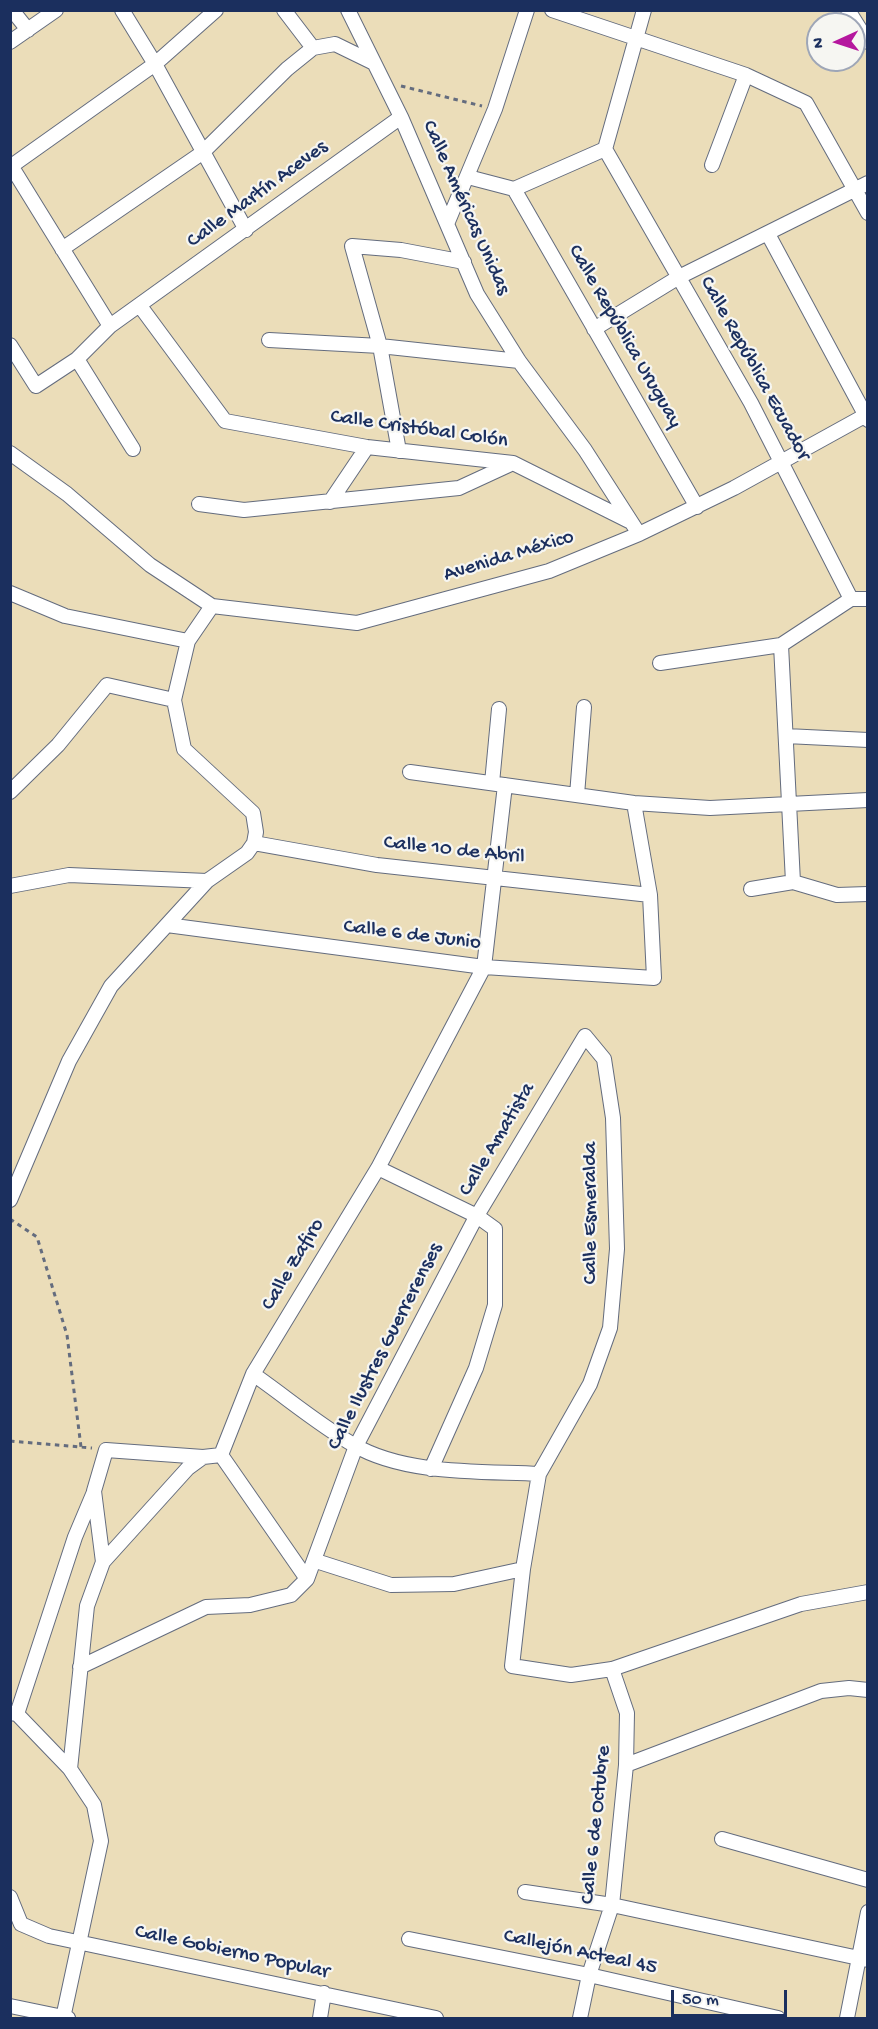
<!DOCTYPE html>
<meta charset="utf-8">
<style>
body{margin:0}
#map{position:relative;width:878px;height:2029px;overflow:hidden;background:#ebddb9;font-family:"Gochi Hand",sans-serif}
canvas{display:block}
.frame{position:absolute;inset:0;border:12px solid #1b2f5e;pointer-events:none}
.north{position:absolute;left:806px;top:12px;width:60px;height:60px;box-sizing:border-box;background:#f6f6f2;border:2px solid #9ea6b7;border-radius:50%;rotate:267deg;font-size:16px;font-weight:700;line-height:24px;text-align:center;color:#1b2f5e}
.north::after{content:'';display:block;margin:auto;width:21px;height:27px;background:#b5179e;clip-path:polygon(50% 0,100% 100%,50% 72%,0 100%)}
.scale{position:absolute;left:671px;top:1990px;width:116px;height:27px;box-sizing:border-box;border:3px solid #1b2f5e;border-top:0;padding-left:8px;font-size:18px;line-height:21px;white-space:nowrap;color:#1b2f5e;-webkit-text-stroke:4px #f6f6f2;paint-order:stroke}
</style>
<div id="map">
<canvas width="878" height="2029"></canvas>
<div class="frame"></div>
<div class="north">N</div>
<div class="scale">50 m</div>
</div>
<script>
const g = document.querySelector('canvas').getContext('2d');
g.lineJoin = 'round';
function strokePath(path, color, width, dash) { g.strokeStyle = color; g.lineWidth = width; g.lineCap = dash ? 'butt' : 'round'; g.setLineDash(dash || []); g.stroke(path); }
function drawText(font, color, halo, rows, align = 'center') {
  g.font = font + ' "Gochi Hand",sans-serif'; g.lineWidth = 4.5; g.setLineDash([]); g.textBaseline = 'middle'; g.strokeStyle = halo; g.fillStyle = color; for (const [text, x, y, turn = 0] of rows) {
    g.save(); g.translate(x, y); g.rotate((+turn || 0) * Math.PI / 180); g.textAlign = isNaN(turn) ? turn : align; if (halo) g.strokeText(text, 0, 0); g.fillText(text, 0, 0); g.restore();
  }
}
const minor = new Path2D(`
 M12 10 28 30
 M122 10 155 64 246 230
 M284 10 313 48
 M348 10 401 117 477 294 519 361 585 450 639 534
 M552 10 746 75 806 103 868 213
 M848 10 868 42
 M10 42 56 10
 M605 149 751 403 851 599
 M605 149 644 10
 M10 164 110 326
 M712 165 746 75
 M10 167 155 64 216 10
 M468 177 514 189 605 149
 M514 189 697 507
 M447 224 495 109 527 10
 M768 234 868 420
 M62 249 202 153 287 69 313 48 335 44 374 63
 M140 306 225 421 367 447 513 463 629 521
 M594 329 679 277 868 183
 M269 340 380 346 519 361
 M10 345 36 386 77 359 110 326 401 117
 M77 359 133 449
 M399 451 380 346 352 246 401 250 464 262
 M10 453 67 494 150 565 212 606
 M330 502 367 447
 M199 504 244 510 459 488 511 464
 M10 593 65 616 188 641
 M851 599H868
 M781 645 793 882
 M660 663 781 645 851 599
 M786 736 868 740
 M410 772 634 803 710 808 868 800
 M492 783 499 709
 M10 792 58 745 107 685 174 700
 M577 795 584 707
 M254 843 377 865 650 895
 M10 886 69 875 207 881
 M751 889 793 882 837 895 868 894
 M167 925 484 967 654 978 650 895 634 803
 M378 1168 477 1216 495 1229V1305L476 1368 431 1469
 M10 1200 69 1061 111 986 207 881 247 853 254 843 256 832 253 813 184 749 174 700 188 641 212 606 357 623 549 571 639 534 734 488 868 414
 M253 1374C286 1397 319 1425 354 1445 405 1475 482 1471 539 1474
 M221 1455 253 1374 378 1168 484 967 505 785
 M221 1455 307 1579
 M316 1561 391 1585 454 1584 523 1569
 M103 1562 188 1468 203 1457
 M80 1667 206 1607 250 1605 291 1595 307 1579 356 1446 475 1219 585 1036 604 1059 613 1118 617 1249 610 1328 590 1384 539 1474 523 1569 512 1666 571 1675 612 1669 801 1604 868 1592
 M10 1713 17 1714 70 1769 94 1805 101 1841 63 2018
 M17 1714 75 1537 94 1492
 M626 1765 821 1691 849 1688 868 1690
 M70 1769 87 1606 103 1562 94 1491 106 1450 203 1457 221 1455
 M722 1839 868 1880
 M525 1892 612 1905 868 1960
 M10 1897 21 1924 49 1936 436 2018
 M409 1939 589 1975 778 2018
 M10 2006 68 2018
 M320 2018 324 1993
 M580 2018 589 1975 612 1905 626 1765 627 1713 612 1669
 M847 2018 868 1912`);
strokePath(minor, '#646c7e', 16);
strokePath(new Path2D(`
 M401 86 482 106
 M10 1219 37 1237 67 1335 81 1447
 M10 1441 92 1448`), '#646c7e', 3, [4.5, 4.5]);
strokePath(minor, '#fff', 14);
drawText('21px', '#1b2f5e', '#f6f6f2', [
 ["Calle Martín Aceves",258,195,-36],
 ["Calle Américas Unidas",465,208,66],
 ["Calle República Uruguay",624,337,60],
 ["Calle República Ecuador",754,369,61],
 ["Calle Cristóbal Colón",419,430,8],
 ["Avenida México",509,557,-17],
 ["Calle 10 de Abril",454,851,6],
 ["Calle 6 de Junio",412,936,7],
 ["Calle Amatista",498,1140,-59],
 ["Calle Esmeralda",592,1213,-90],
 ["Calle Zafiro",294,1265,-59],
 ["Calle Ilustres Guerrerenses",386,1347,-63],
 ["Calle 6 de Octubre",597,1825,-84],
 ["Calle Gobierno Popular",232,1953,12],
 ["Callejón Acteal 45",580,1953,12]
]);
</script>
